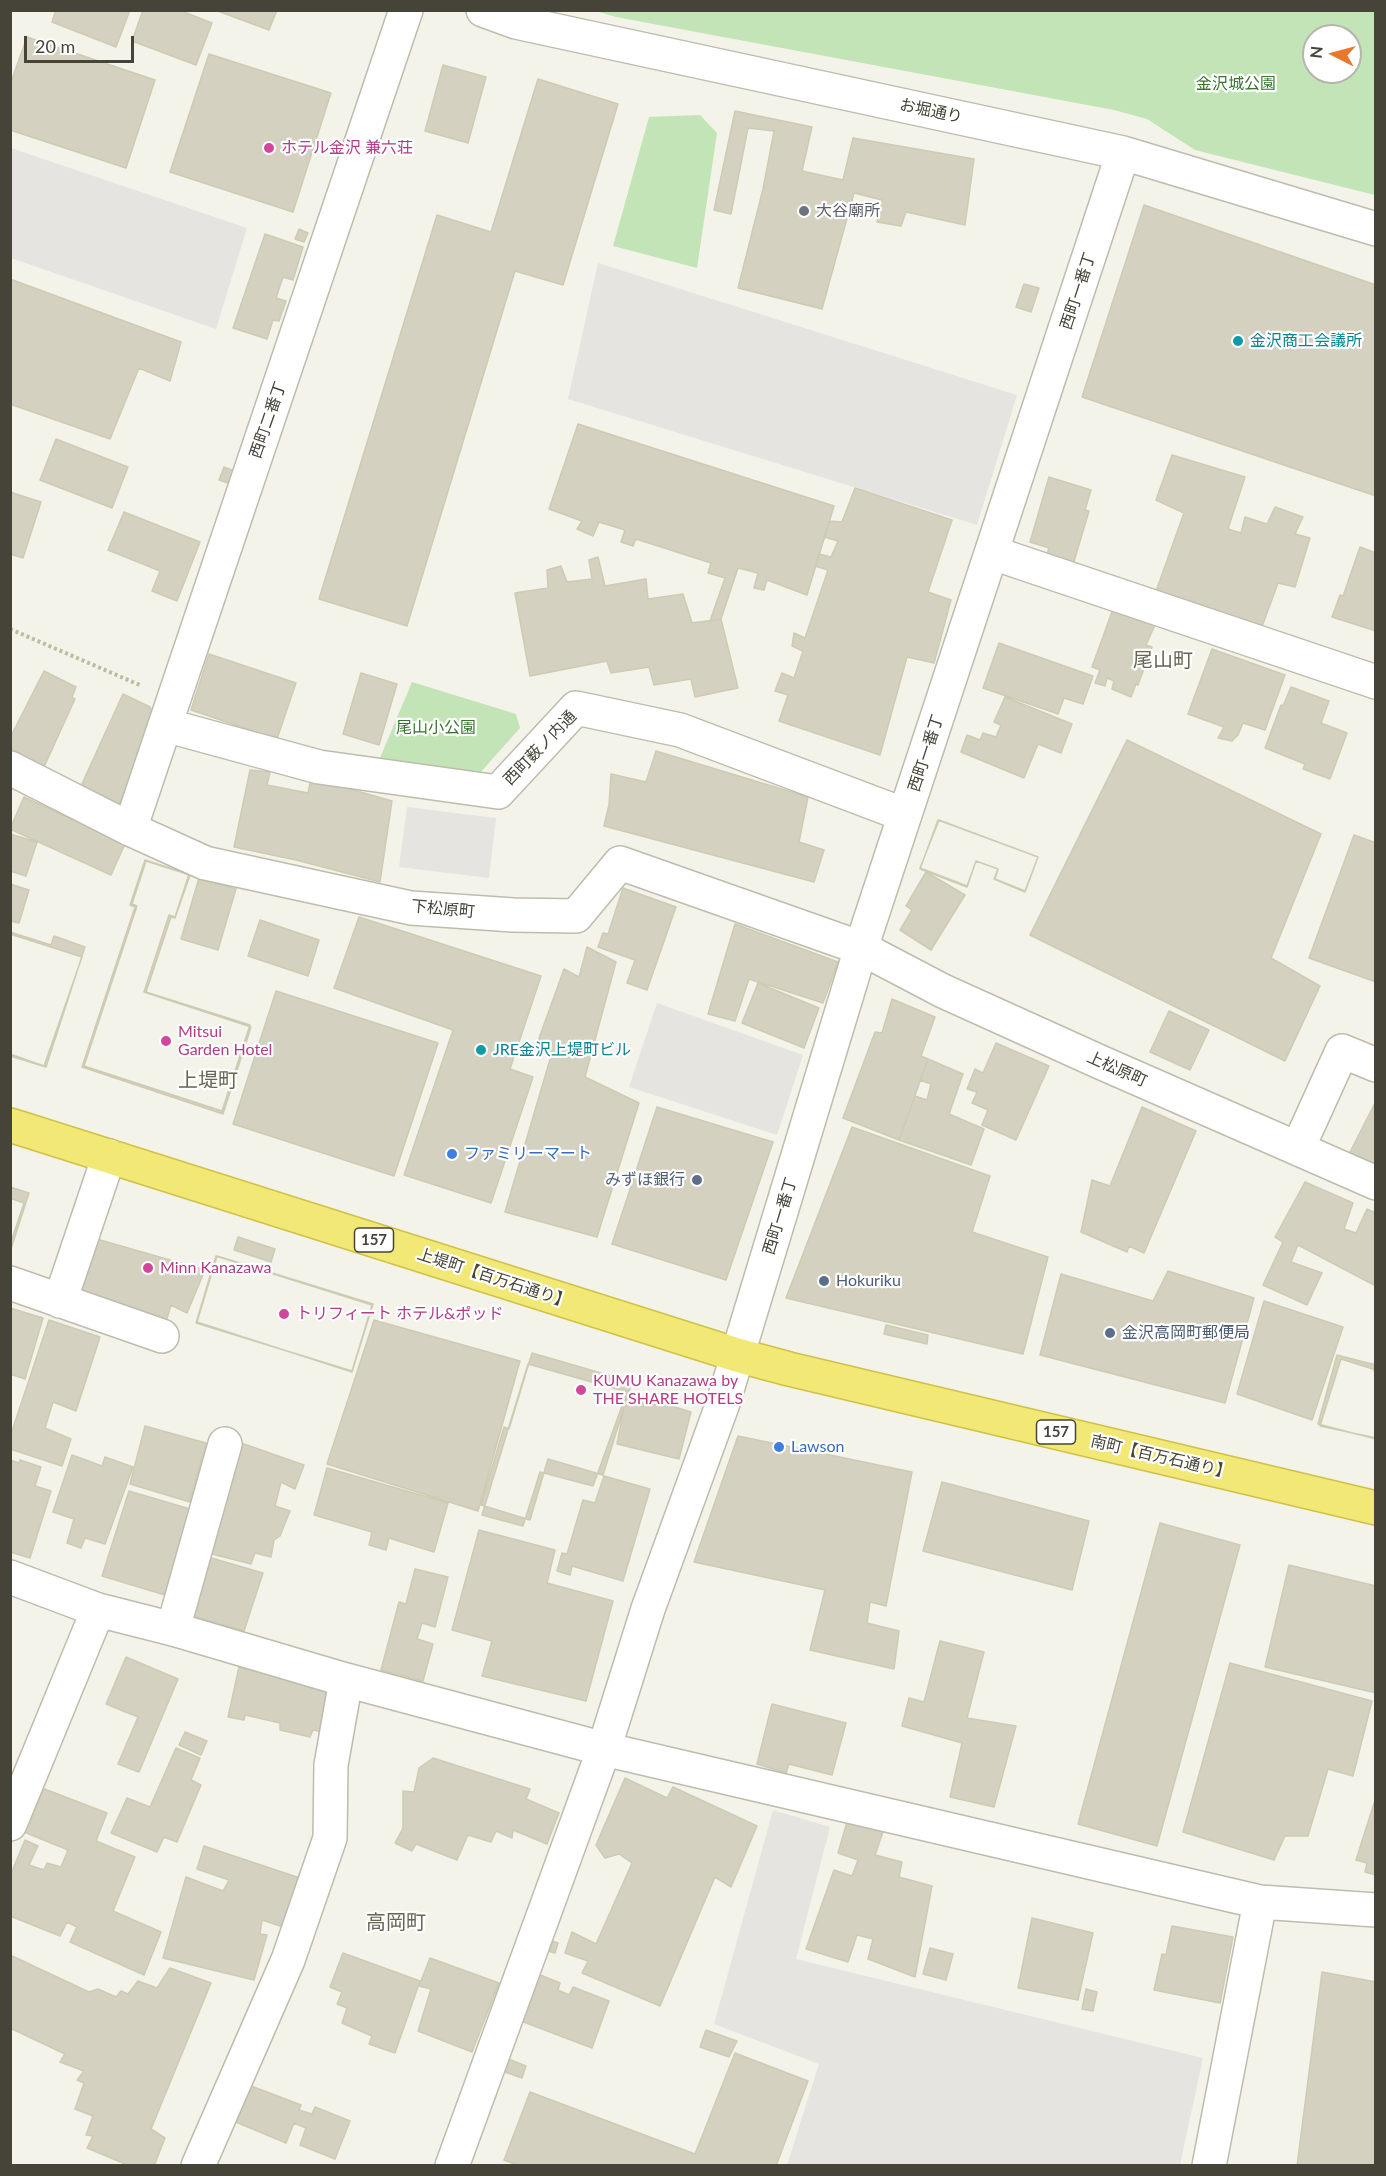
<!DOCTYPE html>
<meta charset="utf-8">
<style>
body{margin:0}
#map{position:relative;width:1386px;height:2176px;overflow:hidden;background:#f3f3e9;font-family:Lato,sans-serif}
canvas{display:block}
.frame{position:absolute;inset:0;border:12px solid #464438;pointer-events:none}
.north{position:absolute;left:1302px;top:24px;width:60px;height:60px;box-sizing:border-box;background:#fff;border:2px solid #b5b4af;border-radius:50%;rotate:276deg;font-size:16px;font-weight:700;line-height:24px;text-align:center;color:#464438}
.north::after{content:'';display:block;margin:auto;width:21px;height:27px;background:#e8782c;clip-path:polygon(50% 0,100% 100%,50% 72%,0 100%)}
.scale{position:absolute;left:24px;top:36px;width:110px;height:27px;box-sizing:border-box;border:3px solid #464438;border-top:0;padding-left:8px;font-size:18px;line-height:21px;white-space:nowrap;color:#464438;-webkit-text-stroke:4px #fff;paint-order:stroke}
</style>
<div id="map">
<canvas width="1386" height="2176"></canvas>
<div class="frame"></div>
<div class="north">N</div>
<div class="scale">20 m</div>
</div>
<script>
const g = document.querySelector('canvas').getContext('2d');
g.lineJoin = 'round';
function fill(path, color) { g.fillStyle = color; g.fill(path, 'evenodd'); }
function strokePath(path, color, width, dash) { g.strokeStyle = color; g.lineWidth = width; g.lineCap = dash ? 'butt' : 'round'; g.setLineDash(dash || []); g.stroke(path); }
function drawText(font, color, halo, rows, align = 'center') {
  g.font = font + ' Lato,"Noto Sans JP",sans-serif'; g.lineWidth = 4.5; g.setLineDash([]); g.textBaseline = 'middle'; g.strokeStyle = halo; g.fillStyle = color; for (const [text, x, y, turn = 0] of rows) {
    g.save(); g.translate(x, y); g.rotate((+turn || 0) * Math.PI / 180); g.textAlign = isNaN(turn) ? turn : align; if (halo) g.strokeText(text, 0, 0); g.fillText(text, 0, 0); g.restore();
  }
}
fill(new Path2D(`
 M596 11H1375V195L1195 150 1147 119 1114 110 616 17ZM1314 36H1350V72H1314Z
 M700 115 717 133 697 268 613 246 649 117Z
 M412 682 516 714 520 728 480 773 380 758Z`), '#c3e4b6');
fill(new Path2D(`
 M11 148 247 228 216 329 11 258Z
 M598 263 1017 395 977 525 568 399Z
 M407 807 496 818 489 878 399 867Z
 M657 1003 803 1055 777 1135 629 1087Z
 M773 1810 830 1827 796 1959 1203 2058 1180 2165H787L819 2064 714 2024Z`), '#e5e4e0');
const building = new Path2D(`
 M56 10H130L116 47 52 22Z
 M143 10H179L212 23 196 65 132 41Z
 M215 10H277L269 30Z
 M27 37 155 80 126 168 10 130V85Z
 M209 54 331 93 293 212 170 172Z
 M443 65 486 77 468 143 425 131Z
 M538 79 618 104 563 285 515 271 407 626 319 599 437 215 491 232Z
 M735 111 812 127 802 171 843 180 853 138 974 159 965 225 906 212 901 226 877 222 882 200 854 193 822 309 738 288 763 189 774 131 748 128 731 214 714 210Z
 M1144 205 1376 285V496L1082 397Z
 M299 229 308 233 304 242 295 239Z
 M265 234 303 247 293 280 283 277 276 298 286 301 279 321 273 320 267 339 233 328Z
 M10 279 181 342 170 381 139 368 110 439 10 404Z
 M1024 284 1039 288 1031 312 1016 307Z
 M578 424 834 506 807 595 767 580 764 590 754 588 758 573 738 568 721 619 710 621 725 578 708 573 711 563 636 539 633 546 621 542 625 530 599 522 593 536 577 529 582 521 549 509Z
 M56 439 128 467 112 508 40 480Z
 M1172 455 1245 477 1228 529 1241 533 1245 517 1267 524 1275 507 1303 517 1295 534 1310 538 1295 587 1278 583 1260 632 1155 594 1184 513 1156 500Z
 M224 467 234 471 228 483 219 480Z
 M1049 477 1091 490 1085 510 1089 511 1072 568 1045 560 1049 548 1030 542Z
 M855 488 952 520 928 592 951 600 934 663 907 657 880 755 779 721 788 695 775 691 782 673 794 678 803 651 792 646 794 633 805 638 828 570 815 566 819 554 831 557 838 541 824 537 829 521 842 522Z
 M10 492 41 502 23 558 10 554Z
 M124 512 200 542 177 601 152 591 160 571 108 550Z
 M1360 547 1376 553V631L1332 617 1340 595 1343 596Z
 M598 557 605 586 646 579 648 599 683 594 692 623 721 619 738 688 695 697 691 679 654 685 649 667 611 673 607 661 530 676 515 593 548 588 547 570 561 566 567 582 592 579 589 560Z
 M1113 609 1155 625 1146 645 1152 647 1138 685 1136 684 1131 697 1112 689 1114 681 1107 678 1105 686 1095 683 1100 670 1092 667Z
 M999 643 1093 676 1083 704 1064 698 1058 714 983 688Z
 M1212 649 1285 675 1265 730 1243 723 1238 735 1232 741 1218 738 1224 727 1188 714Z
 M209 654 296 683 277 739 191 710Z
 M44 671 76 687 72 697 75 699 44 767 10 752V738Z
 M361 673 397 684 379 745 343 734Z
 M1291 687 1329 701 1321 723 1347 733 1330 779 1303 769 1305 764 1265 748 1281 705 1283 706Z
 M123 694 150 707 156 722 119 804 80 788Z
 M1005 697 1072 724 1061 753 1038 744 1024 778 961 752 967 735 980 740 983 733 996 737 1001 725 994 722Z
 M1127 740 1321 834 1271 958 1320 986 1285 1061 1030 935Z
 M656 751 808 797 799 842 824 850 814 882 604 826 609 805 611 774 646 782Z
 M250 770 270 772 267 785 308 793 311 778 392 801 380 882 296 860 234 847Z
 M24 797 125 844 111 875 10 829Z
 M938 820 1038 857 1025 892 994 879 998 869 976 861 967 887 920 869Z
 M939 820 1038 857 1025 891 995 879 998 869 976 861 967 886 920 868Z
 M10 834 37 842 26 876 10 871Z
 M1354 835 1376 843V982L1309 958Z
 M145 860 189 874 175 917 169 915 144 992 251 1027 223 1114 82 1067 135 907 130 905Z
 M146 861 190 875 175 918 171 917 146 992 250 1025 222 1111 84 1066 137 906 132 904Z
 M926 872 965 895 931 950 900 930 912 910 906 906Z
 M199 878 236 889 218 950 181 939Z
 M10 884 29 890 19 923 10 921Z
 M623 888 676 907 647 990 627 983 635 960 598 947 603 933 608 934Z
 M359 917 541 976 510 1069 533 1077 491 1203 404 1175 453 1030 334 988Z
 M260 920 319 940 308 976 248 956Z
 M735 924 838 962 823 1003 749 979 735 1021 708 1014Z
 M10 932 51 945 54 936 85 947 46 1067 10 1056Z
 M10 934 82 957 44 1066 10 1054Z
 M587 947 616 962 585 1077 639 1103 597 1237 505 1212 551 1056 537 1044 564 969 579 977Z
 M758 983 819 1008 804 1048 742 1023Z
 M276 991 438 1043 394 1176 233 1124Z
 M892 999 935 1017 921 1056 928 1059 899 1140 843 1118 875 1032 882 1033Z
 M1169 1011 1209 1030 1190 1070 1150 1052Z
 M996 1043 1049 1066 1016 1140 982 1125 988 1110 972 1103 977 1092 967 1089 975 1069 983 1073Z
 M928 1059 963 1074 949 1114 984 1129 971 1165 899 1140 915 1096 927 1100 931 1084 920 1080Z
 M1376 1101V1165L1349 1154Z
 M657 1107 773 1142 726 1280 612 1244Z
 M1142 1107 1196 1131 1144 1253 1129 1246 1127 1252 1081 1232 1092 1180 1110 1186Z
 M852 1127 990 1176 972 1232 1048 1257 1023 1354 786 1298Z
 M1305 1182 1353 1203 1344 1229 1356 1233 1367 1209 1376 1213V1286L1298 1245 1291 1262 1322 1273 1307 1305 1263 1285 1283 1242 1275 1237Z
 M10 1187 29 1193 10 1252Z
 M10 1198 24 1203 10 1245Z
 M238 1237 275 1249 271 1262 234 1250Z
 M93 1238 205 1270 187 1313 171 1305 165 1325 80 1292Z
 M216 1256 372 1305 352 1371 196 1323Z
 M217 1256 373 1304 352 1372 197 1322Z
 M1168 1271 1254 1298 1225 1403 1040 1355 1061 1274 1153 1301Z
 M1264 1301 1343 1327 1312 1420 1237 1394Z
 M10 1308 43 1318 25 1379 10 1374Z
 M49 1320 100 1337 76 1411 53 1402 45 1428 71 1439 62 1466 10 1449V1437Z
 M374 1320 520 1361 478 1511 327 1464Z
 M886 1325 928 1335 927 1344 884 1334Z
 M532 1353 632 1382 603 1475 548 1459 530 1520 481 1505 504 1427 509 1429Z
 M1337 1355 1376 1365 1374 1371 1376 1372V1439L1318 1424Z
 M1341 1359 1376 1370V1438L1320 1426Z
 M528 1364 627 1392 593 1486 540 1472 523 1526 482 1515Z
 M627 1392 691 1412 679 1459 617 1444Z
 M145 1426 206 1443 190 1502 130 1484Z
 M738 1436 912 1472 886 1606 870 1602 867 1623 899 1631 894 1669 810 1650 825 1590 694 1562Z
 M241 1443 304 1465 295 1489 281 1482 275 1506 290 1511 280 1536 274 1540 271 1557 255 1553 251 1564 208 1553Z
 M72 1455 102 1466 105 1457 133 1467 105 1544 85 1538 81 1548 67 1543 74 1519 53 1512Z
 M10 1460 19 1463 20 1460 41 1467 35 1486 51 1491 30 1558 10 1552Z
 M327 1468 448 1503 434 1552 389 1538 386 1550 369 1545 372 1532 314 1515Z
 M604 1476 650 1489 623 1581 572 1566 570 1575 557 1571 562 1553 567 1554 583 1500 595 1503Z
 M942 1482 1089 1521 1072 1590 923 1551Z
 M129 1491 190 1509 165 1595 102 1576Z
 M1160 1523 1240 1545 1157 1846 1078 1824Z
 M479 1530 555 1550 547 1583 613 1601 586 1701 482 1676 492 1641 452 1630Z
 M208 1557 263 1573 244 1631 190 1615Z
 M1289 1565 1376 1586V1693L1265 1667Z
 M415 1569 448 1577 435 1627 422 1623 417 1639 433 1644 423 1681 381 1670 399 1602 406 1604Z
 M940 1641 984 1652 967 1718 1016 1726 994 1807 950 1797 962 1743 902 1726 909 1698 924 1702Z
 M126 1657 178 1679 139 1772 118 1764 138 1717 106 1704Z
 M1230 1663 1372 1701 1353 1776 1328 1769 1308 1836H1285L1274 1860 1183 1832Z
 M239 1667 327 1689 325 1700 330 1701 323 1732 313 1730 310 1737 280 1730V1723L245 1715 244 1720 228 1717Z
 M772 1704 846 1723 832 1775 789 1764 786 1773 757 1764Z
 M185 1732 207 1741 201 1755 179 1745Z
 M176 1748 200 1758 191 1780 201 1785 177 1842 164 1837 157 1852 111 1833 127 1798 150 1807Z
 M433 1758 530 1789 526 1799 559 1813 547 1844 513 1830 512 1838 496 1831 491 1842 468 1835 457 1860 416 1844 412 1851 395 1843 403 1828V1791L414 1792 419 1768Z
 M625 1778 667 1798 673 1787 757 1826 731 1887 715 1877 660 2006 582 1973 588 1961 565 1953 572 1932 596 1944 632 1863 619 1854 605 1858 596 1845Z
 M42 1788 107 1813 96 1841 135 1857 113 1911 161 1932 144 1975 70 1942 77 1927 67 1922 60 1936 10 1916V1876L25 1840 38 1846 29 1865 44 1870 47 1863 61 1867 68 1850 24 1832Z
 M1376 1797V1875L1365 1872 1367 1863 1356 1860Z
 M847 1822 883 1832 875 1855 902 1862 899 1877 932 1886 915 1977 868 1959 873 1939 857 1935 848 1962 806 1949 834 1870 852 1876 858 1860 838 1853Z
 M204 1846 303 1879 286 1928 262 1920 260 1934 267 1935 254 1980 163 1958 186 1877 223 1891 229 1880 197 1869Z
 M1032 1918 1093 1933 1078 2000 1018 1988Z
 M1172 1926 1233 1937 1220 2003 1154 1990 1162 1954 1166 1955Z
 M552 1941 558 1943 555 1953 548 1951Z
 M930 1948 953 1954 946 1980 923 1974Z
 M343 1953 420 1981 395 2053 369 2044 372 2036 342 2023 347 2008 337 2004 342 1992 330 1987Z
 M10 1955 89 1992 98 1989 116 1997 121 1991 128 1994 138 1981 157 1988 170 1968 211 1983 151 2129 165 2138 154 2166H130L87 2148 93 2136 86 2135 93 2116 75 2109 84 2083 77 2080 84 2071 60 2062 65 2054 10 2028Z
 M430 1958 499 1983 472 2052 418 2031 431 1989 419 1986Z
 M1322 1972 1376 1982V2166H1297Z
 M538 1974 560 1983 558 1990 569 1995 573 1987 609 2001 592 2048 521 2021Z
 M1086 1989 1097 1992 1093 2011 1082 2009Z
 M706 2030 737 2041 729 2057 700 2047Z
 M735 2053 808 2081 776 2166H520L504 2160 530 2092 695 2154Z
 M506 2058 526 2066 522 2078 502 2071Z
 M246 2084 301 2105 299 2110 312 2114 315 2107 350 2121 335 2159 300 2145 306 2128 294 2123 286 2143 231 2120Z`);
fill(building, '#d4d1c0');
strokePath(building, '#cecbb3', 1.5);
const minor = new Path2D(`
 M483 10 516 22 1123 153 1376 229
 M993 553 1376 682
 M165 725 319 767 498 792 576 708 680 730 905 815
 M10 768 130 829 205 863 411 908 513 915 576 916 620 863 861 948 943 991 1100 1062 1376 1183
 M130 829 406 10
 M1298 1148 1342 1051 1376 1065
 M10 1283 162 1336
 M60 1301 109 1156
 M10 1577 98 1610 173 1629 346 1680 604 1749 1260 1902 1376 1910
 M173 1629 225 1444
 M10 1824 98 1610
 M198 2166 288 1960 330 1838 331 1765 346 1680
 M452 2166 604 1749 648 1609 723 1403 861 948 1123 153
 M1209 2166 1260 1902`);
const highway = new Path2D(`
 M10 1125 737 1355 789 1369 1376 1508`);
strokePath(minor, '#bebcac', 36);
strokePath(highway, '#d0c146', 36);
strokePath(new Path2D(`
 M10 629 142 686`), '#bfbb9f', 4, [3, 3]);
strokePath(minor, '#fff', 33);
strokePath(highway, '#f2e876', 33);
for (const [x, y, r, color] of [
 [269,148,6,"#d1479c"],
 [804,211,6,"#6b7280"],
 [1238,341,6,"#0f9aa8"],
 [166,1041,6,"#d1479c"],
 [481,1050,6,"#0f9aa8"],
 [452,1154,6,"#3f7fe0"],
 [697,1180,6,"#5c6f8a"],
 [148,1268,6,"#d1479c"],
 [824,1281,6,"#5c6f8a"],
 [284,1314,6,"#d1479c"],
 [1110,1333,6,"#5c6f8a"],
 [581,1390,6,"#d1479c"],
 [779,1447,6,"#3f7fe0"]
]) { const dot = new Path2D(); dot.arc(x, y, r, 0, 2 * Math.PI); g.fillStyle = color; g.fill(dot); strokePath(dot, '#fff', 2); }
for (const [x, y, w] of [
 [374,1240,39],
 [1056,1432,39]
]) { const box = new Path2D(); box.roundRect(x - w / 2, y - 12, w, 24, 4.5); g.fillStyle = '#fff'; g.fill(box); strokePath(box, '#464438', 1.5); }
drawText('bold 15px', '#464438', null, [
 ["157",374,1240],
 ["157",1056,1432]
]);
drawText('16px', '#387430', '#fff', [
 ["金沢城公園",1236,84],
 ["尾山小公園",436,728]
]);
drawText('16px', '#464438', '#fff', [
 ["お堀通り",931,111,12],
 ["西町一番丁",1078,291,-72],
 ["西町二番丁",268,420,-71],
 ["西町薮ノ内通",540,748,-46],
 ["西町一番丁",926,753,-72],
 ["下松原町",443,909,5],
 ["上松原町",1117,1069,24],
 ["西町一番丁",780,1216,-73],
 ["上堤町【百万石通り】",494,1278,18],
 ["南町【百万石通り】",1161,1457,13]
]);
drawText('16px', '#b23c85', '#fff', [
 ["ホテル金沢 兼六荘",281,148],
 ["Mitsui",178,1032],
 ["Garden Hotel",178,1050],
 ["Minn Kanazawa",160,1268],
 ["トリフィート ホテル&ポッド",296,1314],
 ["KUMU Kanazawa by",593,1381],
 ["THE SHARE HOTELS",593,1399]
], 'left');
drawText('16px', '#5b616d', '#fff', [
 ["大谷廟所",816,211]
], 'left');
drawText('16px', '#0d838f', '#fff', [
 ["金沢商工会議所",1250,341],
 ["JRE金沢上堤町ビル",493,1050]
], 'left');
drawText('16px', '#366cbe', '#fff', [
 ["ファミリーマート",464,1154],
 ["Lawson",791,1447]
], 'left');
drawText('16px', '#4e5e75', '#fff', [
 ["みずほ銀行",685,1180,"right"],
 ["Hokuriku",836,1281],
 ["金沢高岡町郵便局",1122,1333]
], 'left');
drawText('20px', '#686550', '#fff', [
 ["尾山町",1163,661],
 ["上堤町",208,1081],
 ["高岡町",396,1923]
]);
</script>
